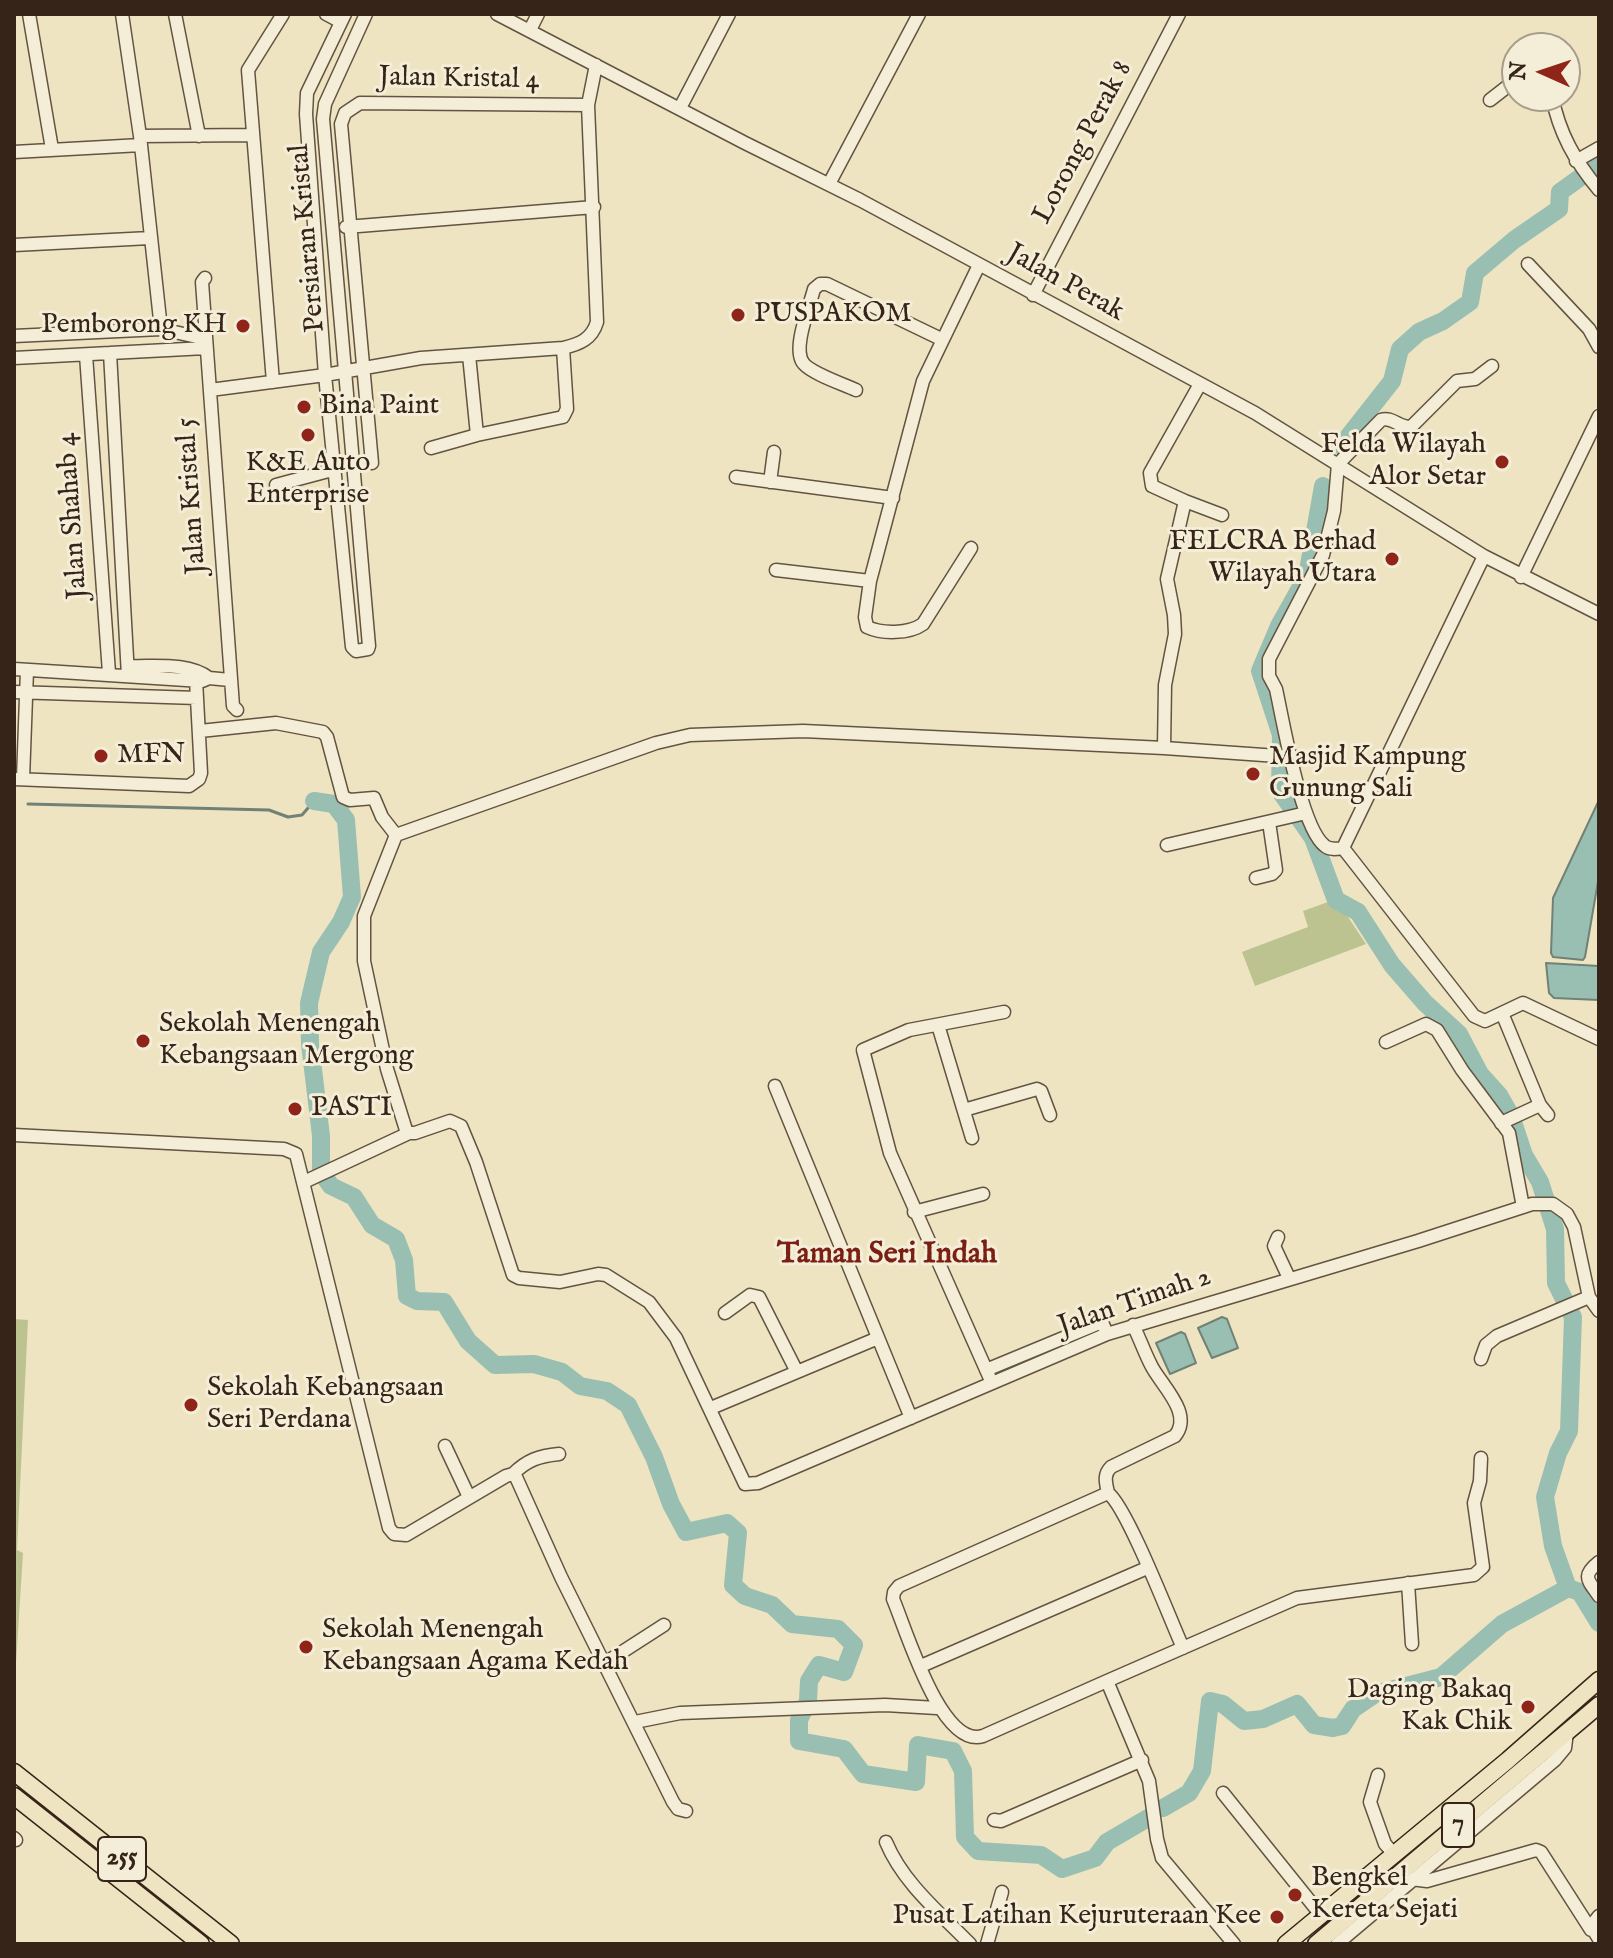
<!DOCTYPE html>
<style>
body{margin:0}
#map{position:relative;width:1613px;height:1958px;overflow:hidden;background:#eee4c2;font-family:"IM FELL English",serif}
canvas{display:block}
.frame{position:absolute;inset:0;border:16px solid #352417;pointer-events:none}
.north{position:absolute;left:1501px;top:32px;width:80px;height:80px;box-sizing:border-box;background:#f4edd7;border:2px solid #a89d8a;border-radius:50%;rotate:273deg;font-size:22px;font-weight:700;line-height:32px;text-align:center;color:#352417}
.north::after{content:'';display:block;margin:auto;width:28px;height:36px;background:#8f2418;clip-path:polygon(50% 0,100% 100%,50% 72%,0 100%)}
</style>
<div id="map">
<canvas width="1613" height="1958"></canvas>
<div class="frame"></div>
<div class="north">N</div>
</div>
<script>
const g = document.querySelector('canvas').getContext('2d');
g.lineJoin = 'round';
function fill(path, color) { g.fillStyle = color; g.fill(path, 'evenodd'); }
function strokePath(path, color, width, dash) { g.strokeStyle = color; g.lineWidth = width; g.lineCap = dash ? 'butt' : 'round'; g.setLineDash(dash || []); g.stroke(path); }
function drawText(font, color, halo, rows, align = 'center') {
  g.font = font + ' "IM FELL English",serif'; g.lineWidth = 6; g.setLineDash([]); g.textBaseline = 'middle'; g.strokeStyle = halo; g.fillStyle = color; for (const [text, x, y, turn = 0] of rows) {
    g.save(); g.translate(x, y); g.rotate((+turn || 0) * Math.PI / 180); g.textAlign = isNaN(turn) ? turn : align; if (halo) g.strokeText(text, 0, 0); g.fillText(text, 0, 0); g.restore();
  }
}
fill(new Path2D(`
 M1328 902 1334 909 1344 911 1366 944 1255 986 1242 952 1308 927 1303 911Z
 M14 1319 28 1320 17 1550 23 1553 14 1695Z`), '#bcc390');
const water = new Path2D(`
 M1599 800V876L1585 957 1583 960 1553 957 1551 953 1553 898Z
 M1546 963 1599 966V1000L1554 998 1549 993Z
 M1222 1317 1227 1319 1238 1348 1212 1358 1198 1328Z
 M1181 1332 1185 1334 1196 1363 1170 1374 1156 1343Z`);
fill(water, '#99bfb3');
strokePath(water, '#718175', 2);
strokePath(new Path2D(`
 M28 804 269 810 288 817 302 815 314 801`), '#718175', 3);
strokePath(new Path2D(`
 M1341 446 1392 381 1400 349 1419 332 1443 321 1470 302 1475 273 1514 240 1559 209 1560 192 1599 164
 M1323 486 1307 576 1279 626 1260 671 1281 735 1280 791 1313 838 1336 900 1358 912 1392 965 1425 1003 1459 1034 1480 1074 1499 1095 1511 1116 1524 1155 1540 1182 1555 1229 1556 1283 1573 1317 1569 1431 1558 1453 1545 1497 1553 1546 1568 1588
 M314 801 334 804 346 820 352 897 341 922 321 952 309 1003 310 1044 321 1136V1172L331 1186 354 1197 372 1225 396 1239 404 1260 407 1296 417 1301 444 1302 468 1341 495 1365 534 1364 562 1372 580 1386 607 1391 628 1405 654 1457 671 1504 686 1532 727 1523 738 1533 733 1585 745 1596 772 1605 792 1624 838 1629 854 1645 844 1672 819 1665 809 1681 808 1701 799 1720V1741L844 1749 863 1774 916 1782 918 1745 953 1751 963 1771 965 1837 978 1851 1041 1855 1062 1869 1095 1858 1107 1842 1148 1818
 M1568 1588 1580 1592 1599 1623
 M1163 1808 1189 1793 1202 1771 1210 1701 1223 1704 1244 1721 1263 1719 1297 1704 1314 1725 1333 1728 1342 1726 1353 1709 1375 1694 1441 1677 1502 1624 1568 1588`), '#99bfb3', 18);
const minor = new Path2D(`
 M29 14 52 149
 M122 14 140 136 161 329
 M175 14 199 136
 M326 14 341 22
 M345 14 307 93 306 114 325 375 352 647 356 651 368 649 369 646 323 119 325 104 366 14
 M497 14 745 143 860 200 1255 413 1484 556 1599 614
 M530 30 538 14
 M1552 96C1559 133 1575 161 1599 190
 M1490 100 1517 79
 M680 108 729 14
 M140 136 252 135
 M14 152 141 145
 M1576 161 1599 148
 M829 184 919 14
 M346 227 594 207
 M14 245 150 238
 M1528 264 1589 329 1599 347
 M205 278 202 282 233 706 237 710
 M1033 295 1179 14
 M14 336 161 329 206 339
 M110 353 128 676
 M86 355 109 673
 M469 355 477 435
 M14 358 206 348
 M273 382 248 70 283 14
 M210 390 325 375 421 358 563 348C580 344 592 339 597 322L588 105 596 65
 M856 390C843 384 813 374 804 364 791 350 810 306 814 289L820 284H827L941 339
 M431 448 477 435 563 417 567 409 563 348
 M372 463 341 124 345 113 360 103 588 105
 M736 477 893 498
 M770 482 774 452
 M276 485 336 469
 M1185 501 1222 515
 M971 548 923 624C909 634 882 634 867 627L865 617 870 581 923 381 979 265
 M1484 556 1343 848C1336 849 1330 850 1325 846 1301 828 1283 721 1276 689L1269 676V659L1323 555 1334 511 1338 464 1381 420C1392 416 1399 428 1411 427L1457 381 1475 379 1492 366
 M776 570 870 581
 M1521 577 1599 416
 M129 666C154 667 188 662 209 678
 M14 669 202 681 209 678 230 680
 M14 692 197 698
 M200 731 276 723 323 732 327 737 343 797 350 800 374 798 382 817 396 835
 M1164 748 1165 685 1175 634 1174 615 1167 579 1185 501 1152 486 1150 473 1200 384
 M14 779 189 786 199 779 201 773 196 680
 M23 779 27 670
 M396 835 364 916V961L387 1069 406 1130 409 1133H415L450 1121 461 1126 476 1162 513 1275 519 1278 560 1282 598 1274 606 1275 649 1302 676 1338 745 1484 758 1483 1107 1334 1418 1241 1532 1204H1553L1567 1214 1574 1227 1589 1297 1599 1311
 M396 835 656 743 690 735 803 731 1164 748 1292 757
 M1167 845 1306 813
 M1343 848 1474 1016 1485 1021 1523 1003 1599 1039
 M1256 878 1272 874 1276 870 1269 822
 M1502 1013 1540 1105 1548 1115
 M938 1025 972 1138
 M1386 1042 1426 1024 1437 1030 1462 1070 1509 1133 1523 1207
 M775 1086 911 1418
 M964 1110 1037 1089 1041 1091 1050 1115
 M1501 1123 1540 1105
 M14 1135 284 1149 296 1154 389 1528 394 1534 406 1535 506 1476 513 1474 516 1477 561 1577 673 1802 678 1809 686 1811
 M304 1182 409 1133
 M914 1212 983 1194
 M1278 1237 1274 1246 1289 1278
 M725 1313 750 1295 759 1297 797 1372
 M1133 1325C1140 1339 1145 1354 1152 1367 1163 1387 1193 1414 1175 1436L1111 1467C1103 1475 1106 1483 1108 1493 1127 1507 1170 1619 1183 1648
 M1481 1359 1486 1345 1497 1336 1589 1297
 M986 1370 1102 1322 1107 1334
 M992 1383 890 1153 863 1050 909 1030 1004 1012
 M711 1408 878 1338
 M445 1446 469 1497
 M513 1474C527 1460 539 1456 559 1454
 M1599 1562C1581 1576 1588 1580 1599 1596
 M1408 1583 1412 1644
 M605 1663 664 1625
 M921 1666 1147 1568
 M1107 1681 983 1736C941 1749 906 1629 893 1599L894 1592 899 1586 1108 1493
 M635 1722 680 1713 885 1705 937 1708
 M1378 1775 1370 1802 1385 1844 1395 1855
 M1223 1793 1321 1915
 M994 1820 1001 1821 1142 1760
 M14 1838 16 1840
 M886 1842C903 1883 940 1913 970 1944
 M1411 1879 1427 1881 1536 1850 1541 1852 1591 1930
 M1599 1916 1591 1926 1599 1939
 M987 1944 1002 1892
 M1234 1944 1162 1858 1157 1839 1149 1781 1107 1681 1297 1598 1474 1575 1483 1567 1474 1503 1480 1481 1481 1458
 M1337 1944 1555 1760 1565 1748 1567 1732`);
const major = new Path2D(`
 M14 1772 231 1944
 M14 1796 201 1944
 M1286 1944 1508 1760 1599 1680
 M1316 1944 1599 1705`);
strokePath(minor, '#635442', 15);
strokePath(major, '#352417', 19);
strokePath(minor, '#f4edd7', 12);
strokePath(major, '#eee4c2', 16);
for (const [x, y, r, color] of [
 [738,315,8,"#8f2418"],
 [243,326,8,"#8f2418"],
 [304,407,8,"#8f2418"],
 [308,435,8,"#8f2418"],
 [1502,462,8,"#8f2418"],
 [1392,559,8,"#8f2418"],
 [101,756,8,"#8f2418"],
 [1253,774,8,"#8f2418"],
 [143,1041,8,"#8f2418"],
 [295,1109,8,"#8f2418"],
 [191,1405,8,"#8f2418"],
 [306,1647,8,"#8f2418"],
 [1528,1707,8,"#8f2418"],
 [1295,1895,8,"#8f2418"],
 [1277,1917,8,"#8f2418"]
]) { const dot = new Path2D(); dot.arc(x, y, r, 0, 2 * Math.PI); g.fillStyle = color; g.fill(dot); strokePath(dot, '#f4edd7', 3); }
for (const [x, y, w] of [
 [1458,1825,32],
 [122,1859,48]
]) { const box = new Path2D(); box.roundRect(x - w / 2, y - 22, w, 44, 6); g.fillStyle = '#f4edd7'; g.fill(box); strokePath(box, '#352417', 2); }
drawText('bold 26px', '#352417', null, [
 ["7",1458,1825],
 ["255",122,1859]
]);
drawText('28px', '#352417', '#f4edd7', [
 ["Jalan Kristal 4",459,80,1],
 ["Lorong Perak 8",1084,143,-62],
 ["Persiaran Kristal",309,238,-95],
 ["Jalan Perak",1065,284,29],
 ["Jalan Kristal 5",193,496,-94],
 ["Jalan Shahab 4",74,516,-94],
 ["Jalan Timah 2",1135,1303,-19]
]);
drawText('28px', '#352417', '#f4edd7', [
 ["PUSPAKOM",754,315],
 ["Pemborong KH",227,326,"right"],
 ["Bina Paint",320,407],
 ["Felda Wilayah",1486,446,"right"],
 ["Alor Setar",1486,478,"right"],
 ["K&E Auto",308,464,"center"],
 ["Enterprise",308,496,"center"],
 ["FELCRA Berhad",1376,543,"right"],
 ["Wilayah Utara",1376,575,"right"],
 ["MFN",117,756],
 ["Masjid Kampung",1269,758],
 ["Gunung Sali",1269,790],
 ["Sekolah Menengah",159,1025],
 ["Kebangsaan Mergong",159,1057],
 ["PASTI",311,1109],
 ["Sekolah Kebangsaan",207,1389],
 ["Seri Perdana",207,1421],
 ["Sekolah Menengah",322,1631],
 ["Kebangsaan Agama Kedah",322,1663],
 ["Daging Bakaq",1512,1691,"right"],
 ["Kak Chik",1512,1723,"right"],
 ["Bengkel",1311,1879],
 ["Kereta Sejati",1311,1911],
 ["Pusat Latihan Kejuruteraan Kee",1261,1917,"right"]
], 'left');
drawText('bold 30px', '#7a1f14', '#f4edd7', [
 ["Taman Seri Indah",887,1256]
]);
</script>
